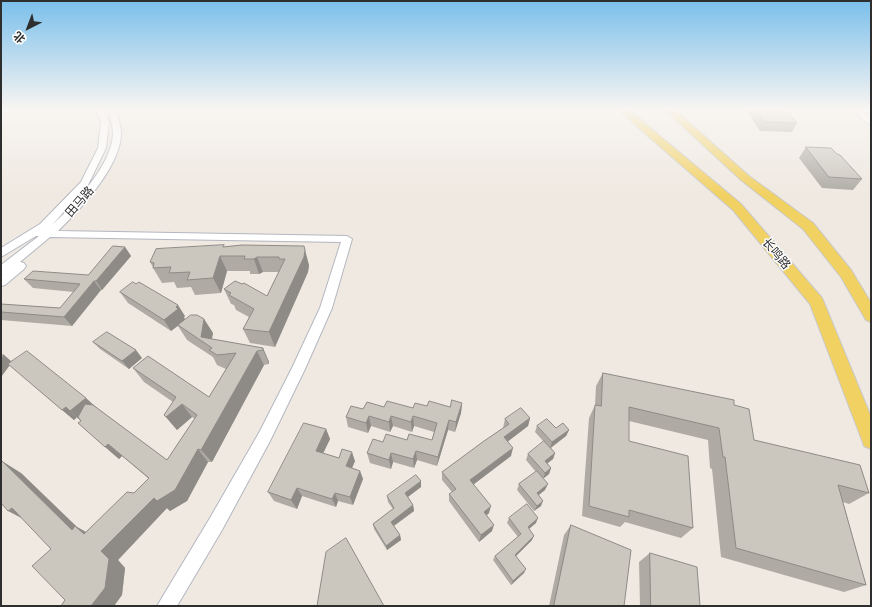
<!DOCTYPE html>
<meta charset="utf-8">
<style>
body{margin:0}
#map{position:relative;width:872px;height:607px;overflow:hidden;background:#efe9e1;font-family:Rubik,"Noto Sans SC",sans-serif}
canvas{display:block}
.frame{position:absolute;inset:0;border:2px solid #2e2e2e;pointer-events:none}
.north{position:absolute;left:8px;top:8px;width:40px;height:40px;-webkit-text-stroke:3px #fff;paint-order:stroke;rotate:222deg;font-size:11px;font-weight:700;line-height:16px;text-align:center;color:#2e2e2e}
.north::after{content:'';display:block;margin:auto;width:14px;height:18px;background:#2e2e2e;clip-path:polygon(50% 0,100% 100%,50% 72%,0 100%)}
</style>
<div id="map">
<canvas width="872" height="607"></canvas>
<div class="frame"></div>
<div class="north">北</div>
</div>
<script>
const g = document.querySelector('canvas').getContext('2d');
g.lineJoin = 'round';
function strokePath(path, color, width, dash) { g.strokeStyle = color; g.lineWidth = width; g.lineCap = dash ? 'butt' : 'round'; g.setLineDash(dash || []); g.stroke(path); }
function fill(path, color) { g.fillStyle = color; g.fill(path, 'evenodd'); }
function drawText(font, color, halo, rows, align = 'center') {
  g.font = font + ' Rubik,"Noto Sans SC",sans-serif'; g.lineWidth = 3; g.setLineDash([]); g.textBaseline = 'middle'; g.strokeStyle = halo; g.fillStyle = color; for (const [text, x, y, turn = 0] of rows) {
    g.save(); g.translate(x, y); g.rotate((+turn || 0) * Math.PI / 180); g.textAlign = isNaN(turn) ? turn : align; if (halo) g.strokeText(text, 0, 0); g.fillText(text, 0, 0); g.restore();
  }
}
const minor = new Path2D(`
 M96 110H104L109 122 106 148 88 185 52 225C74 205 114 163 113 131 112 124 110 117 109 110H117C118 117 120 124 121 131 123 164 80 210 58 231L347 236 352 239 332 308 305 369 270 441 222 530 177 606H157L210 518 260 431 292 368 320 308 341 242 50 237 20 262 24 263 26 266 24 269 5 285 1 286V276L3 274 1 275V265L39 236H36L1 257V248L40 224 81 182 98 148 101 122Z
 M853 110H861L871 118V124H868Z`);
const major = new Path2D(`
 M618 110H629L741 204 822 298 871 417V449L864 446 862 440 810 304 733 210Z
 M665 110H675L749 176 813 223 851 270 871 303V322L866 320 841 277 803 229 741 180Z`);
strokePath(minor, '#b4b7c1', 2);
strokePath(major, '#c9c9c9', 2);
fill(minor, '#fff');
fill(major, '#f2d163');
fill(new Path2D(`
 M746 110H786L797 123 792 132 760 131Z
 M806 147 862 179 853 190 822 188 799 158Z
 M242 245 309 265 308 272 275 347 250 343 243 329 249 317 236 310 234 305 231 304 224 289 242 284 267 296 279 272H263L259 274H250V271H227L221 293 195 295 191 287 177 288 174 282 162 283 153 268V267L150 262 225 247Z
 M125 247 131 256 102 290H101L72 326 1 320V304L60 308 74 292 33 288 24 279 88 275Z
 M120 292 185 316 184 317 185 320 204 319 213 333 212 339 263 348 269 362V364L264 365 212 462H208L187 501 170 511 167 508 118 560 125 568 122 595 114 606H61L65 600 51 549 21 473 77 527 86 532 134 493 149 479 122 456 119 459 78 423 81 421 77 417 74 420 10 365 1 377 4 355 12 362 93 405 167 460 195 419 192 417 177 430 164 415 173 402 144 382 133 368 209 397 226 369 217 365 213 357 187 340 178 326 171 331 128 303Z
 M93 342 142 358 129 369 100 349Z
 M603 373 734 405 754 440 869 493 849 504 843 502 866 585 844 592 721 557 712 469 710 468 708 440 629 421V441L693 528 681 538 625 522 620 527 582 516 589 418 595 405 596 386Z
 M462 403 461 413 455 432 448 430 437 466 417 460 414 468 393 462 391 469 370 463 367 453 383 442 407 440H432L434 432 414 426 412 432 393 426 390 432 371 426 368 433 348 427 346 417 363 409 384 407 413 408 427 406 450 407Z
 M530 418 528 426 508 441 511 456 473 484 489 513 486 516 492 531 479 542 449 501V494L452 492 442 480V472L503 428 505 419Z
 M537 426 569 430 566 436 551 448 555 453 553 459 547 463 551 468 549 474 543 478 545 490 539 495 541 506 534 511 517 490 519 484 536 472 526 460 528 454 544 442 535 432Z
 M326 429 330 439 323 453 339 458 355 461 352 468 360 471 363 479 353 505 338 501 336 507 302 496 297 509 274 501 268 492Z
 M421 487 408 497 413 505 414 511 394 526 400 535 401 540 387 550 374 529 373 524 393 509 388 502 387 496Z
 M509 518 536 523 529 529 532 540 516 556 524 573 511 585 493 560 495 556 518 537 507 523Z
 M571 525 624 606H549L564 535Z
 M650 553 700 606H640L639 562Z`), '#afaba4');
fill(new Path2D(`
 M304 246 309 265 308 272 275 347 269 332Z
 M125 247 131 256 102 290 96 281Z
 M220 256 227 271 221 293 213 278Z
 M257 257 263 272 259 274 254 259Z
 M94 281 101 290 72 326 64 317Z
 M178 305 185 316 184 317 185 320 171 331 164 320Z
 M204 319 213 333 210 347 201 337Z
 M263 348 269 362V364L263 350Z
 M136 350 142 358 129 369 122 361Z
 M257 351 264 365 212 462 201 450Z
 M4 355 12 362 1 377V359Z
 M86 398 97 408 81 421 70 411Z
 M462 403 461 413 455 432 456 422Z
 M182 404 192 417 177 430 166 417Z
 M66 407 77 417 74 420 62 410Z
 M369 416 371 426 368 433 366 423Z
 M391 416 393 426 390 432 389 422Z
 M413 416 414 426 412 432 411 422Z
 M530 418 528 426 502 446 504 437Z
 M449 420 448 430 437 466 438 457Z
 M326 429 330 439 320 460 316 451Z
 M569 430 566 436 550 448 552 442Z
 M108 444 122 456 119 459 105 447Z
 M513 448 511 456 469 488 470 480Z
 M198 449 208 462 187 501 170 511 167 508 118 560 125 568 122 595 114 606H91L101 551Z
 M416 451 417 460 414 468 413 459Z
 M352 452 355 461 349 475 346 466Z
 M391 453 393 462 391 469 389 460Z
 M555 453 553 459 543 467 545 461Z
 M2 461 21 473 77 527 93 536 101 544 72 530Z
 M551 468 549 474 543 479 545 473Z
 M360 471 363 479 353 505 350 497Z
 M421 481V487L405 499V493Z
 M548 484 545 490 534 498 537 493Z
 M297 488 302 496 297 509 291 500Z
 M335 493 338 501 336 507 332 499Z
 M543 501 541 506 534 511 537 506Z
 M413 505 414 511 392 527 391 522Z
 M491 506 489 513 482 519 484 512Z
 M12 508 29 522 8 511Z
 M538 518 536 523 525 532 528 527Z
 M494 525 492 531 479 542 481 535Z
 M400 535 401 540 387 550 386 546Z
 M534 536 532 540 513 559 515 555Z
 M526 569 524 573 511 585 513 581Z`), '#8e8b86');
const building = new Path2D(`
 M756 110H786L797 123 765 122Z
 M806 147 831 148 837 154 840 155 862 179 829 177Z
 M224 245 223 247 242 245 304 246 305 250 304 257 269 332 243 329 254 309 229 295 231 293 224 289 235 281 242 284 244 283 267 296 285 259H279V257H257L254 259H244L245 256H220L213 278 187 280 190 272 169 273 171 267 153 268 154 263 150 262 156 249Z
 M113 246 125 247 96 281H94L64 317 1 312V304L60 308 80 284 24 279 33 271 88 275Z
 M133 282 136 284 139 282 178 305 176 307 178 309 164 320 120 292Z
 M191 315H197L204 319 201 337 263 348V350L257 351 201 450 198 449 175 490 157 501 154 498 101 551 109 559 105 588 91 606H61L65 600 32 566 51 549 12 508 8 511 1 503V461H2L72 530 75 526 84 534 127 492 134 493 149 478 108 444 105 447 78 423 81 421 78 417 85 404 93 405 167 460 197 415 182 404 166 417 164 415 176 397 133 368 148 356 209 397 236 353 217 355 209 350 212 348 178 325Z
 M107 332 136 350 122 361 93 342Z
 M27 351 86 398 70 411 66 407 62 410 8 364Z
 M1 355H4L1 359Z
 M603 373 734 400V405L749 409 754 440 860 465 869 493 838 485 866 585 736 548 725 457H723L719 428 629 407V441L688 456 693 528 629 510V517L589 506 595 405 601 406Z
 M452 400 462 403 456 422 449 420 438 457 416 451 413 459 391 453 389 460 367 453 373 439 383 442 386 434 407 440 409 434 432 440 437 423 413 416 411 422 391 416 389 422 369 416 366 423 346 417 351 406 363 409 367 402 384 407 387 401 413 408 415 403 427 406 429 401 450 407Z
 M521 408 530 418 504 437 513 448 470 480 491 506 484 512 494 525 481 535 449 494 456 489 442 472 484 441 509 424 505 419Z
 M547 419 556 428 563 423 569 430 552 442 537 426Z
 M304 423 326 429 316 451 339 458 342 449 352 452 346 466 360 471 350 497 335 493 332 499 297 488 291 500 268 492Z
 M544 441 555 453 545 461 551 468 545 473 528 454Z
 M537 471 548 484 537 493 543 501 537 506 519 484Z
 M416 475 421 481 405 493 413 505 391 522 400 535 386 546 373 524 394 508 387 496Z
 M527 504 538 518 528 527 534 536 515 555 526 569 513 581 495 556 521 534 509 518Z
 M571 525 631 550 624 606H554Z
 M346 538 384 606H317L326 552Z
 M650 553 697 567 700 606H651Z`);
fill(building, '#cbc7bf');
strokePath(building, '#8e8b86', 1);
const sky = g.createLinearGradient(0, 0, 0, 195);
sky.addColorStop(0, '#7abfeb');
sky.addColorStop(0.56, '#f8f5f2');
sky.addColorStop(1, '#f8f5f200');
g.fillStyle = sky;
g.fillRect(0, 0, 872, 195);
drawText('12px', '#2e2e2e', '#fff', [
 ["田马路",80,202,-49],
 ["长鸣路",776,254,50]
]);
</script>
